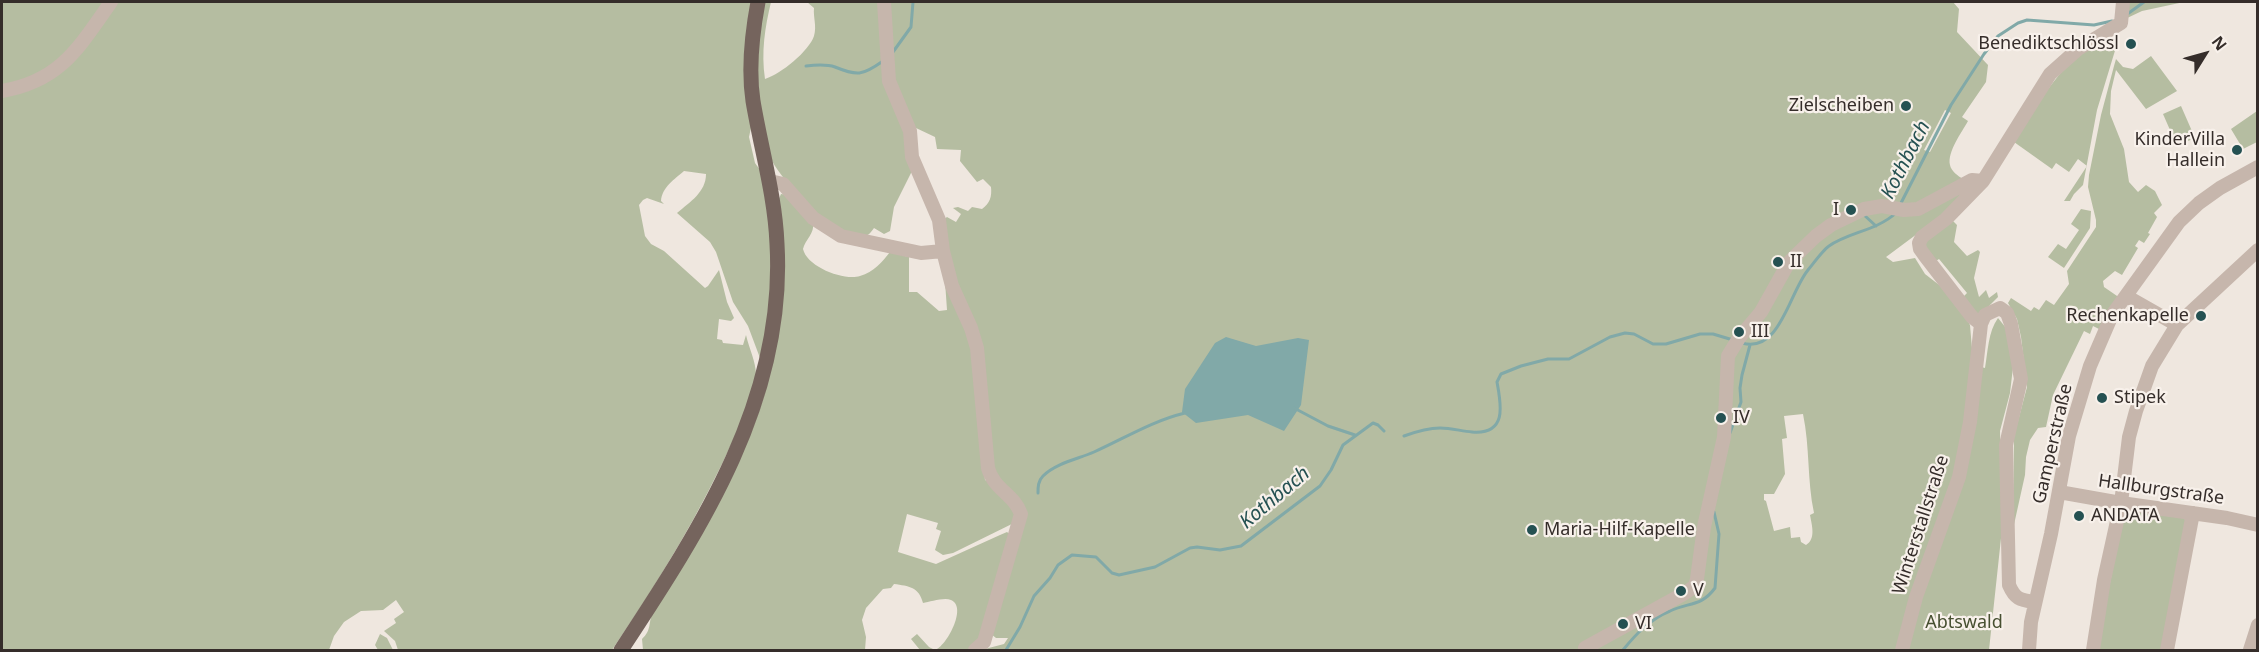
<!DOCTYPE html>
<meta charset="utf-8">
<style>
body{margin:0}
#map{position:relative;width:2259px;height:652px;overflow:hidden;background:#efe7df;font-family:"Noto Sans",sans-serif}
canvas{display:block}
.frame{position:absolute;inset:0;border:3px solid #352d2a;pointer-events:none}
.north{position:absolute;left:2175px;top:24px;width:60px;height:60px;-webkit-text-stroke:4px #f8f1eb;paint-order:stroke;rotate:53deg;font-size:16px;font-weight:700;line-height:24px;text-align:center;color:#352d2a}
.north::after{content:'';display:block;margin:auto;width:21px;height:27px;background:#352d2a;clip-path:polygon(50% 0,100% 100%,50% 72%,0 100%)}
</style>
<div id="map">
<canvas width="2259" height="652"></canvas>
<div class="frame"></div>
<div class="north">N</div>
</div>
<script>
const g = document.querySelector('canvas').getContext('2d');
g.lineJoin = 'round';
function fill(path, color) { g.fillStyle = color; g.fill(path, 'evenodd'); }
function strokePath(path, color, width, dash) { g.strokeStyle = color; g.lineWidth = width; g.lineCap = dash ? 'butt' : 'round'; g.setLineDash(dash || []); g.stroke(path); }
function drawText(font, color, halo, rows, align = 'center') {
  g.font = font + ' "Noto Sans",sans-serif'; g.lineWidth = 4.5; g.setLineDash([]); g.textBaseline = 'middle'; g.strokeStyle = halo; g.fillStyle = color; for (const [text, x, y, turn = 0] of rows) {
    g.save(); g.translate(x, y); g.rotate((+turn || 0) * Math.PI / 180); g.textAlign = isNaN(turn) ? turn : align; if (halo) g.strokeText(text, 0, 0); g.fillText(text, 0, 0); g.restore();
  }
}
fill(new Path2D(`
 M2 2H752V123L749 137 755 163 763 174 773 240 772 305 760 358 748 326 733 302 716 252 710 242 677 213C690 202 706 192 706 174L684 171C675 179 662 187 661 201L664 204 647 198 643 200 639 205 645 236 651 244 664 251 705 288 708 286 719 270 727 302 734 318 731 321 719 319 717 339 722 340 723 343 743 345 746 335C749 348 756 362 756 375 756 390 741 422 735 436 701 512 659 581 612 650H398L395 641 384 631 396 623 394 619 404 612 396 600 383 610 361 611 344 622 334 636 329 650H2Z
 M763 2H771C765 27 761 52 765 79 781 74 809 51 814 36 817 26 813 17 814 8L807 2H1953L1959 9 1957 32 1988 65 1986 82 1962 117 1968 121C1962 132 1947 152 1950 165 1951 171 1958 176 1963 179L1981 177 1960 202 1886 257 1893 262 1915 258 1925 274 1952 295 1970 325 1973 361 1978 366 1985 368C1988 351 1988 332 1998 318L2006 328 2013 367 2010 393 2000 431 2002 529 1989 650H981L1004 644 1008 638H996L991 634 990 628 1022 519 953 553 943 555 935 550 941 531 936 529 938 523 907 514 898 552 936 564 1000 535 1007 532 1012 536 983 636 971 650H920L911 639 917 634 929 647 935 650C946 647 968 607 951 600 944 597 930 602 923 603 919 587 909 586 894 584L891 588 883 589 866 608 862 620 866 637 865 650H643L642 639C652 630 648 623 653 611 656 603 662 594 667 587 708 524 753 447 770 373 777 347 780 319 782 292 785 261 781 231 778 201L781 194 788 195 813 223C815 233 805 240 803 249 807 267 844 281 860 276 874 272 882 262 890 252L909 257V292H917L939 311 947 310 944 267C952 295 966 319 973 346L985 480 992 483 999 482 990 463 982 367 978 338 959 296 948 265 943 220 947 217 956 222 961 214 953 208 958 207 968 211 972 207 982 209C990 203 992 197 991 187L983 179 977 182 960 161 961 150 937 149 935 137 916 128 907 132 913 169 894 207 890 231 884 234 874 228C865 242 857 237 842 232 824 227 811 212 800 198 791 186 779 174 772 161 767 152 766 140 764 130 755 86 756 46 763 2ZM1945 110 1951 113 1930 152 1924 150ZM1803 414C1810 447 1807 480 1814 513L1810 515C1812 526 1816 539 1806 545L1801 542 1800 537 1791 538 1790 527 1774 531 1766 501 1764 500V494H1774L1785 474 1782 439 1787 438 1784 416Z
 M2126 2H2184L2142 11 2125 19Z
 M2111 37 2117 40V44L2097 110 2083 185 2074 194 2070 201H2064L2087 166 2078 159 2069 172 2056 163 2052 169 2014 142C2035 109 2054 74 2085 49 2092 44 2102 40 2111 37Z
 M2151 56 2177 91 2146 109 2116 70 2111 91 2110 114 2124 149 2129 182 2138 192 2146 185 2155 191 2162 205 2154 213 2157 217 2148 233 2150 234 2144 243 2139 240 2135 246 2138 248 2122 275 2115 271 2103 281 2104 287 2120 298 2099 329 2093 326 2090 334 2084 331 2053 395 2046 427 2038 428 2030 440 2026 457 2025 475 2013 529 2014 436 2027 387 2021 337 2017 319 2008 303 2011 298 2031 311 2034 307 2039 310 2046 300 2054 305 2069 284 2067 271 2096 227V220L2088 187 2089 175 2101 115 2114 66 2116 59 2123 67 2133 69Z
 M2181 106 2195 138 2177 146 2163 114Z
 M2257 111V142L2243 149 2231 129Z
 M2081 209 2091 211 2090 228 2064 268 2048 257 2058 244 2066 249 2079 230 2071 224Z
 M1952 220 1957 225 1954 242 1967 256 1978 250 1980 252 1974 278 1979 297 1986 290 1989 298 1997 292 1998 297 1981 314 1975 315 1962 298 1967 293 1939 259 1933 263 1924 246 1926 241Z
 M2135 512 2183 518 2186 520 2164 650H2097L2121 526 2127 517Z
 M380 634 387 638 393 650H378L375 645Z`), '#b5bda1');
fill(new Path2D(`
 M1226 337 1256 346 1298 338 1309 340 1301 405 1284 431 1248 415 1196 423 1182 412 1185 389 1215 343Z`), '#81a9a8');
strokePath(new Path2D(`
 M2126 15 2144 2
 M893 52 911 27 913 2
 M806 66C815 65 826 64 835 67 857 76 862 76 883 61
 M1900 205 1951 105 1984 54 1998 36 2018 23 2027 20 2094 25 2112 21
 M1864 215 1876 226
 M1742 343C1780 354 1789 293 1808 270 1813 264 1823 250 1829 246 1849 232 1876 231 1896 213
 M1294 408 1328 426 1355 435
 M1730 433 1741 402 1740 388 1742 375 1750 345
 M1404 436C1415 432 1428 428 1440 428 1451 428 1461 431 1472 432 1508 435 1501 404 1497 382L1501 374 1521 366 1548 359H1569L1610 337 1625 333 1634 334 1653 344H1666L1700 334H1713L1733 340
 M1038 493C1038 487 1038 481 1043 476 1056 463 1078 459 1094 452 1125 438 1152 421 1185 413
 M1006 650 1020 627 1034 596 1050 578 1058 565 1072 555 1096 557 1112 573 1119 575 1155 567 1190 548 1197 547 1220 550 1241 546 1320 486 1331 470 1343 445 1373 423 1378 425 1384 431
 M1623 650C1636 634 1650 619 1670 611 1689 602 1701 607 1715 588L1719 534 1714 512`), '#81a9a8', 3);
strokePath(new Path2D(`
 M884 2 889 81 910 131 912 157 939 220 943 251 952 286 971 328 977 348 988 468C994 490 1014 494 1021 514L984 642 975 650
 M2 91C61 81 79 47 111 2
 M770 181 783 184 813 218 841 236 921 253 943 251
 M2126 296 2177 325
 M1981 324 1972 317 1925 256 1920 249 1919 243 1922 237 1946 219 1983 181 2050 74 2078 49 2121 23 2123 2
 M2059 492 2121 503 2227 518 2258 525
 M1585 648 1685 593 1695 586 1697 579 1704 527 1724 437 1728 356 1739 338 1761 312 1789 262 1816 236 1831 225 1864 209 1882 206 1904 210 1918 209 1972 180 1983 181
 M1902 650 1916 597 1959 477 1970 422 1981 324 1985 315 2000 308 2007 313 2011 324 2021 379 2006 445 2009 585C2015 599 2020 600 2034 602
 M2029 650 2031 622 2051 534 2069 436 2090 366 2112 315 2179 222 2199 203 2220 188 2258 167
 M2093 650 2104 580 2121 503 2129 437 2136 411 2152 366 2177 325 2258 250
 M2167 650 2193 513
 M2250 650 2258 625`), '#c6b6ac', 14);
strokePath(new Path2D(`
 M621 650C702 527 786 398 777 244 775 195 761 149 753 101 748 68 752 34 758 2`), '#75645d', 15);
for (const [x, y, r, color] of [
 [2131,44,6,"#255152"],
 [1906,106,6,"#255152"],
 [2237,150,6,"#255152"],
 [1851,210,6,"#255152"],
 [1778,262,6,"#255152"],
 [2201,316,6,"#255152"],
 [1739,332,6,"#255152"],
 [2102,398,6,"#255152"],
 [1721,418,6,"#255152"],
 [2079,516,6,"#255152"],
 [1532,530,6,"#255152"],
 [1681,591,6,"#255152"],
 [1623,624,6,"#255152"]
]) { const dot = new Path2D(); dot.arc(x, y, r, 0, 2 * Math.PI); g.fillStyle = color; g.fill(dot); strokePath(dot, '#f8f1eb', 2); }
drawText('18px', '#352d2a', '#f8f1eb', [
 ["Benediktschlössl",2119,44,"right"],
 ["Zielscheiben",1894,106,"right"],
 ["KinderVilla",2225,140,"right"],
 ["Hallein",2225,161,"right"],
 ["I",1839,210,"right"],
 ["II",1790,262],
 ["Rechenkapelle",2189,316,"right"],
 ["III",1751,332],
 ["Stipek",2114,398],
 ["IV",1733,418],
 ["ANDATA",2091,516],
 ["Maria-Hilf-Kapelle",1544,530],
 ["V",1693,591],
 ["VI",1635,624]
], 'left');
drawText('18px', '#352d2a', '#f8f1eb', [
 ["Gamperstraße",2053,444,-77],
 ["Hallburgstraße",2161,490,8],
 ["Winterstallstraße",1921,525,-72]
]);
drawText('18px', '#475031', '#f8f1eb', [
 ["Abtswald",1964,623]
]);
drawText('italic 20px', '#255152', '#f8f1eb', [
 ["Kothbach",1906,160,-63],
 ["Kothbach",1275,498,-40]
]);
</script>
